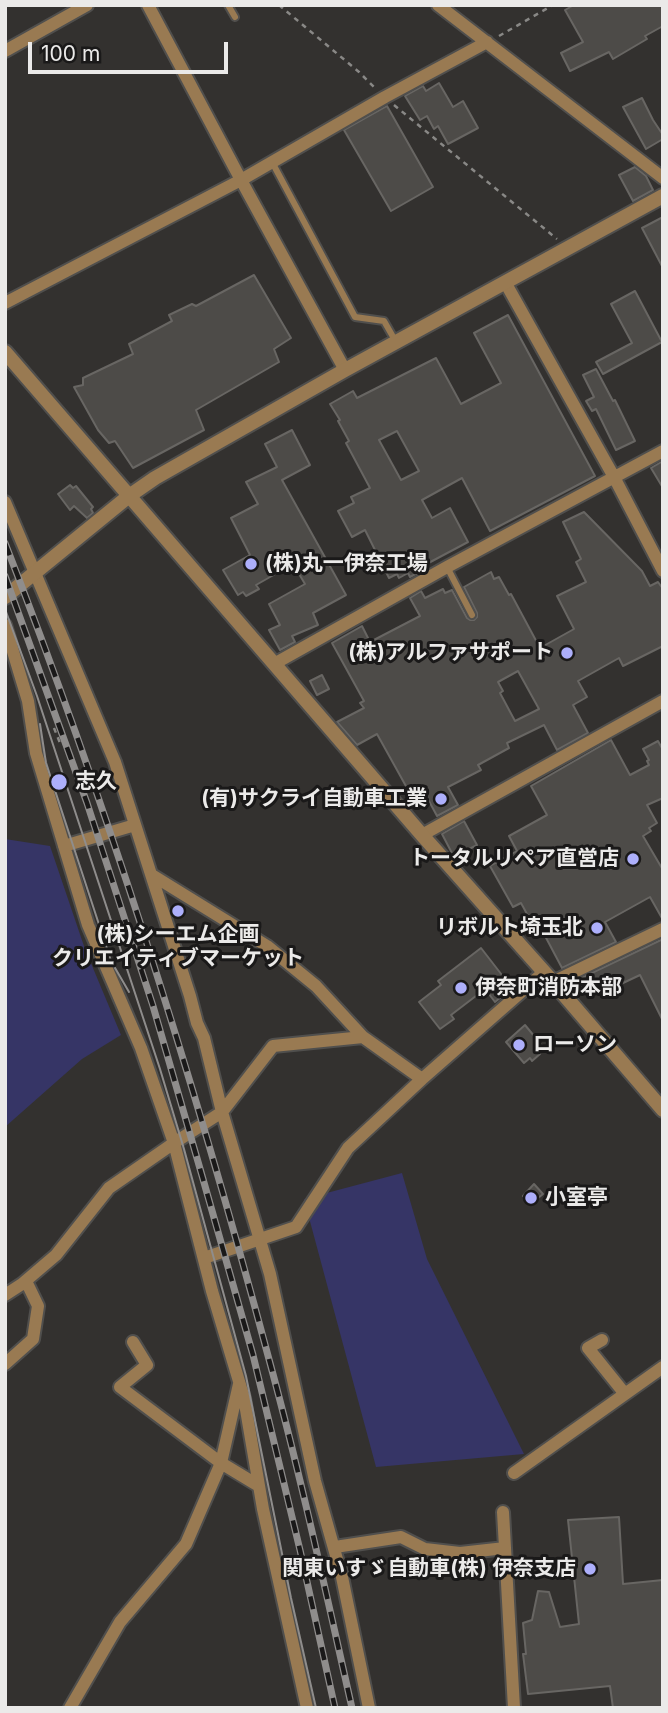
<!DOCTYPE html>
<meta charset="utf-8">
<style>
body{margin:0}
#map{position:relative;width:668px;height:1713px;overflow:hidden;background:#33312f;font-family:Inter,sans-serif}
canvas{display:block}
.frame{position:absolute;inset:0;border:7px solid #ebeae9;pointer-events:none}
.scale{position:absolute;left:28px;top:42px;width:200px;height:32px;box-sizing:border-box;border:4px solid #ebeae9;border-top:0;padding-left:9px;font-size:21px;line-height:24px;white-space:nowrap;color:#ebeae9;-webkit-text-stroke:5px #1a1919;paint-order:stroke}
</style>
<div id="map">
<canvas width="668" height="1713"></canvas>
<div class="frame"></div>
<div class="scale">100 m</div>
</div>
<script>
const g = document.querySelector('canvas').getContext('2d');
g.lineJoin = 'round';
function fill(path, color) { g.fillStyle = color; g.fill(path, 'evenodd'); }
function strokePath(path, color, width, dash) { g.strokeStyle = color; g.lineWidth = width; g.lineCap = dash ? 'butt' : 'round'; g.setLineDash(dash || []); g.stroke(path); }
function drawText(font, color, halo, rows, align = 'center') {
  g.font = font + ' Inter,"Noto Sans JP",sans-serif'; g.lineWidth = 6; g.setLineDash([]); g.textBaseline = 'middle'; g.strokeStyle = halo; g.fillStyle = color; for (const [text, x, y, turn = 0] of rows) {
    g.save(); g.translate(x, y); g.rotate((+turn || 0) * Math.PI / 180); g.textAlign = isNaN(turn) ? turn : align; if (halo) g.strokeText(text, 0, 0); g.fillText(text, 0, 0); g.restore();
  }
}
fill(new Path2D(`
 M5 839 50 846 85 949 121 1035 82 1059 5 1127Z
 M402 1173 427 1259 524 1454 376 1467 304 1199Z`), '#363566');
const building = new Path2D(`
 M574 5H663V26L645 36 647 39 613 59 609 52 570 71 561 53 583 42 565 10Z
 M439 83 453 107 463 101 478 128 448 144 438 126 434 129 427 116 420 120 405 96 423 86 426 91Z
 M642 98 653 120 663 135V139L646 149 623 107Z
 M387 106 433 187 391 211 344 130Z
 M635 167 646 176 653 190 633 201 619 175Z
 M663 217V268L642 228Z
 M254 275 291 338 274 349 279 362 196 410 204 430 133 468 115 441 109 443 98 430 74 387 83 385V378L133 354 129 344 172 321 169 315 192 304 196 306Z
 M635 291 662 342 603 374 596 362 632 343 611 304Z
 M508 315 595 476 490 531 462 478 422 500 432 518 450 508 468 542 421 567 423 570 410 577 408 573 399 578 397 574 389 578 365 530 352 537 338 511 354 503 351 497 370 488 346 443 349 441 338 421 340 420 330 404 353 391 357 398 436 358 461 404 501 383 474 333ZM397 431 419 471 401 480 379 440Z
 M596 369 613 401 615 400 635 441 616 450 596 409 592 411 586 401 594 397 583 375Z
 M292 430 310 465 282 480 346 595 313 613 318 625 292 636 295 642 280 650 269 630 280 625 269 604 305 584 293 564 256 585 259 589 246 596 243 592 238 595 223 570 250 555 231 518 258 504 246 482 277 467 265 444Z
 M663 461V488L651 468Z
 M70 485 73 488 76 486 93 507 91 509 93 513 87 518 74 506 70 510 58 494Z
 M584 512 642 571 650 586 658 582 663 589V646L623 666 619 658 578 681 587 697 573 705 588 733 557 750 544 725 507 743 509 748 478 765 481 770 448 787 458 805 437 816 423 790 412 797 377 734 357 745 337 722 364 708 360 703 364 701 332 643 362 626 370 642 420 616 410 598 421 591 425 598 443 589 445 593 452 590 467 618 470 620H474L477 617V613L464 587 491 572 494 579 499 577 509 595 511 594 540 648 574 629 557 596 586 582 576 562 581 559 563 522ZM518 671 539 709 515 721 500 693 503 691 498 682Z
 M322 675 329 689 317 695 310 681Z
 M611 740 630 775 649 765 647 761 649 760 643 749 658 741 663 750V798L647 805 657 823 649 828 651 831 643 836 663 870V920L650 897 605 922 616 942 562 968 544 934 539 936 521 903 513 907 490 866 517 851 509 836 547 815 531 786Z
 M464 821 477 845 454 857 442 834Z
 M663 939V1021L640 975 604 992 598 981 582 989 577 980Z
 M481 948 512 988 495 1002 485 989 451 1015 454 1019 440 1029 419 1002 441 985 438 981Z
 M525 1025 544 1048 539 1052 540 1054 532 1061 530 1058 524 1063 506 1042Z
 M534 1184 543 1194 531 1204 523 1196Z
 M619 1517 623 1584 663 1580V1708H613L610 1686 528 1694 523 1654H526L523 1623 532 1620 538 1591 549 1592 560 1627 579 1624 568 1520Z`);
fill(building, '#4d4b48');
strokePath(building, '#686663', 2);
const service = new Path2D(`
 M228 5 235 17
 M272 162 355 317 384 321 396 342
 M447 567 472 615`);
const minor = new Path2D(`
 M148 5 241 180 345 370
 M438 5 663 178
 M5 51 87 5
 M505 282 614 477 663 571
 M5 303 241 180 385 97 487 42
 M5 502 115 762 190 996 197 1023 204 1038 222 1112 270 1274 315 1481 342 1577 369 1708
 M5 625 28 701 36 753 88 925 141 1048 174 1143 212 1291 244 1398 263 1509 307 1708
 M274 664 447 567 663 451
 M422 835 663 701
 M64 846 135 825
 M152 875 267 946 316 986 363 1037
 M553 982 663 929
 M204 1258 296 1227 348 1148 422 1079 544 972
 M5 1295 22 1284 56 1255 109 1188 174 1143 222 1112 273 1046 363 1037 422 1079
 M602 1340 588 1348 625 1394
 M133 1342 147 1365 120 1387 221 1463 259 1486
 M5 1364 33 1339 38 1306 26 1281
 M514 1473 663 1367
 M503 1512 514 1708
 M335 1547 401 1537 425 1549 460 1553 505 1548
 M70 1708 120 1622 186 1544 221 1463 239 1384`);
const tertiary = new Path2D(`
 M5 352 422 835 553 982 663 1110
 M5 597 129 496 155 478 345 370 663 196`);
strokePath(service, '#504f4d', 10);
strokePath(minor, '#504f4d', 16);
strokePath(tertiary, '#504f4d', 18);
strokePath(new Path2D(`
 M279 5 359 72 376 89
 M499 36 553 5
 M394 105 557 239
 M54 728 60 743`), '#898886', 2.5, [5, 5]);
strokePath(service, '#997a52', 6);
strokePath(minor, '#997a52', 12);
strokePath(tertiary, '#997a52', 14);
strokePath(new Path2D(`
 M5 609 37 696 160 1069 184 1149 246 1376 291 1598 316 1708
 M40 724 46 763 111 961 129 992`), '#8f8d8c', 2);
const rail = new Path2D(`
 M5 543C109 810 196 1086 270 1363 301 1477 326 1593 352 1708
 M5 576 87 803 153 1006 203 1179 253 1355 300 1550 335 1708`);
strokePath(rail, '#8f8d8c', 7);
strokePath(rail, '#1a1919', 4.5, [13]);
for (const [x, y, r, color] of [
 [251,564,7,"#adaffb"],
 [567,653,7,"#adaffb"],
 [59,782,9,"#adaffb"],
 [441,799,7,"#adaffb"],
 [633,859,7,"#adaffb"],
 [178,911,7,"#adaffb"],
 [597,928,7,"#adaffb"],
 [461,988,7,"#adaffb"],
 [519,1045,7,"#adaffb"],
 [531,1198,7,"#adaffb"],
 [590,1569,7,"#adaffb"]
]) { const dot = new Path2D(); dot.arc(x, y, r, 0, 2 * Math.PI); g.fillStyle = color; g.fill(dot); strokePath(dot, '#1a1919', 2.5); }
drawText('bold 21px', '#ebeae9', '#1a1919', [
 ["(株)丸一伊奈工場",265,564],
 ["(株)アルファサポート",553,653,"right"],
 ["志久",75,782],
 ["(有)サクライ自動車工業",427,799,"right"],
 ["トータルリペア直営店",619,859,"right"],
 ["リボルト埼玉北",583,928,"right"],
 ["(株)シーエム企画",178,935,"center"],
 ["クリエイティブマーケット",178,959,"center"],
 ["伊奈町消防本部",475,988],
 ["ローソン",533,1045],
 ["小室亭",545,1198],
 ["関東いすゞ自動車(株) 伊奈支店",576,1569,"right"]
], 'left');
</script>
